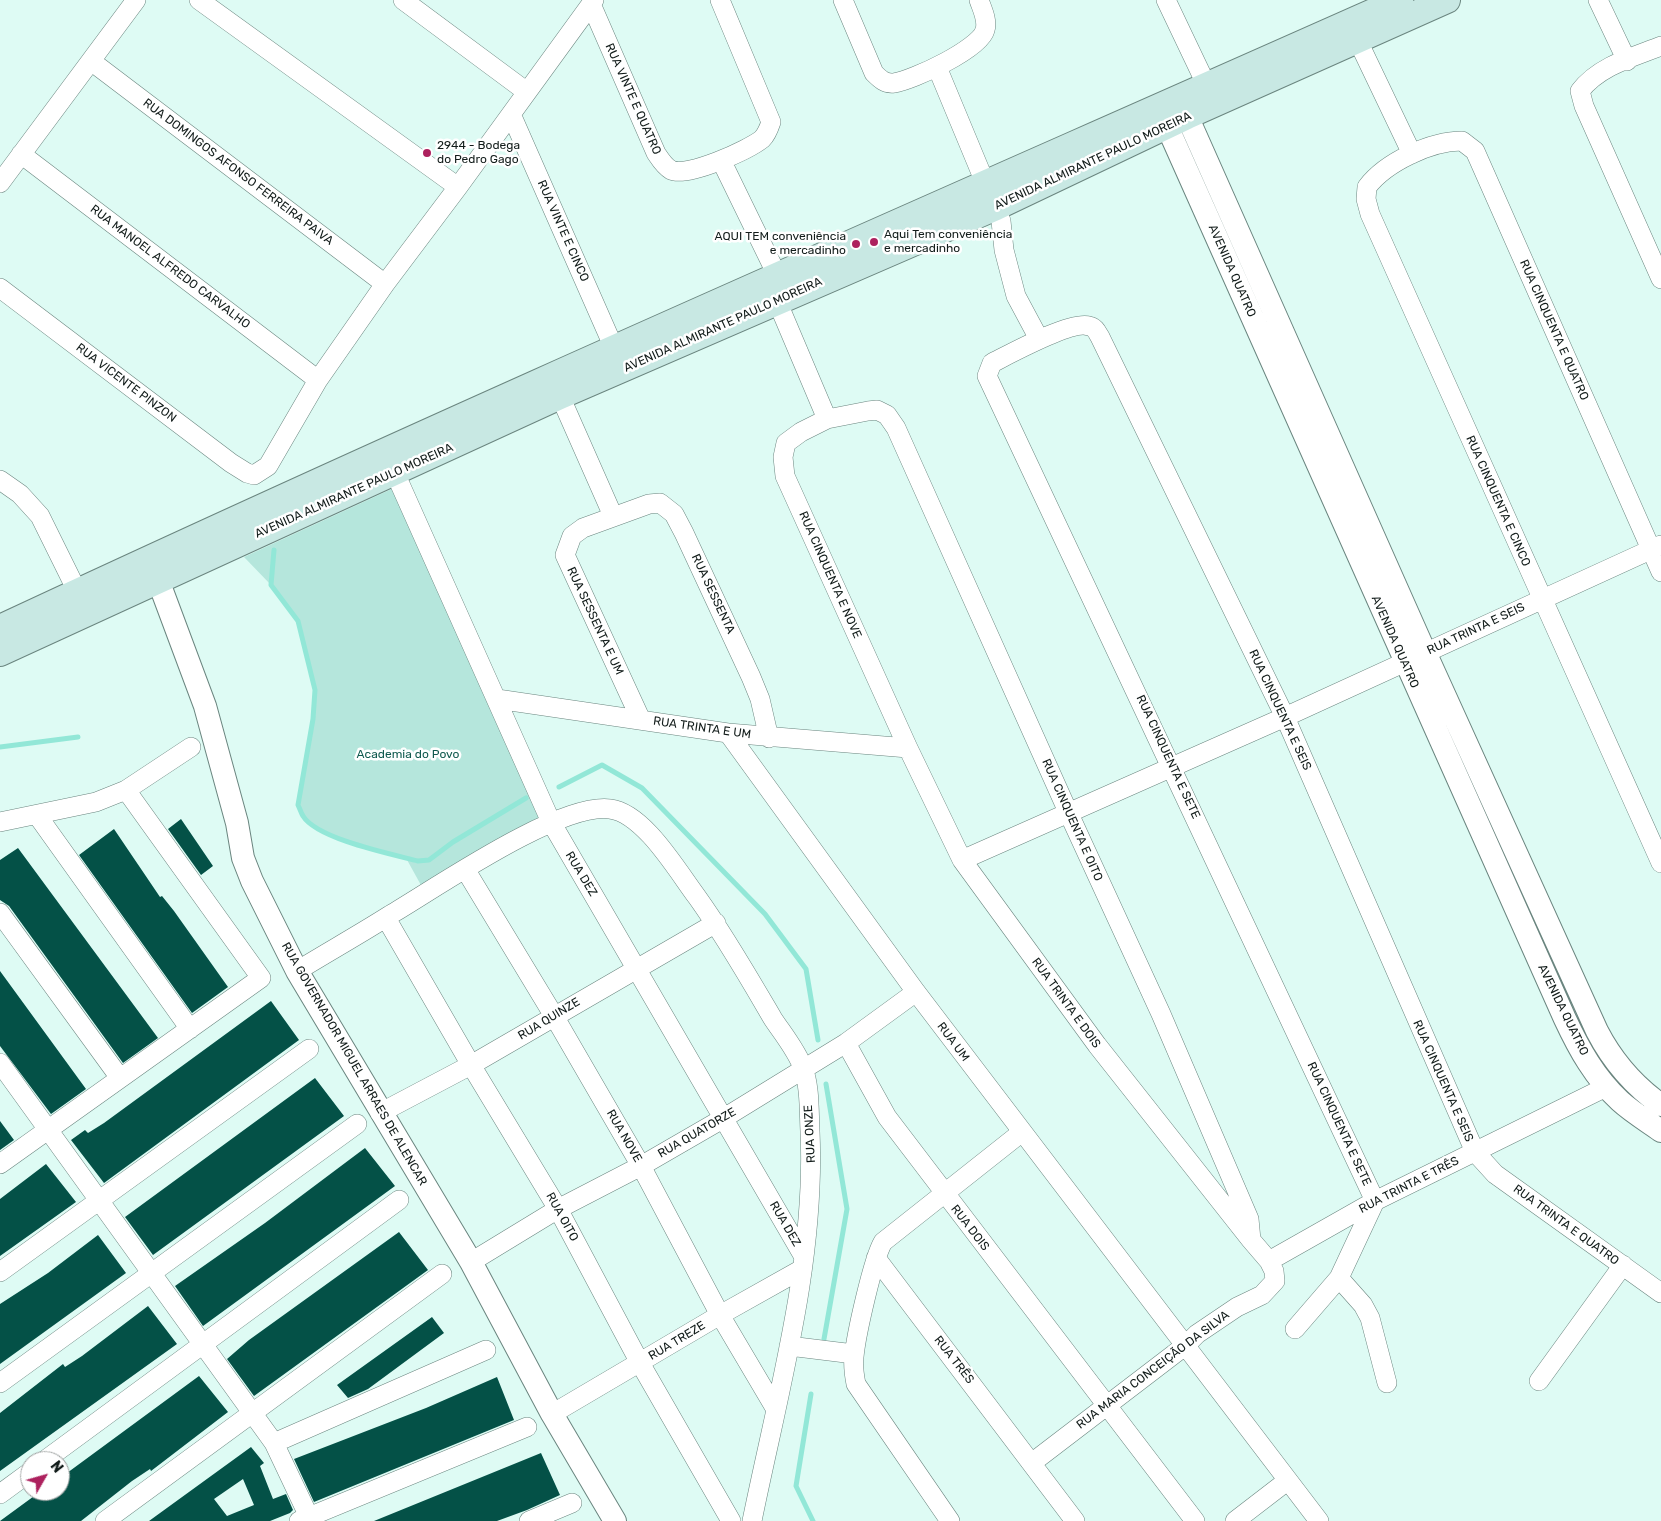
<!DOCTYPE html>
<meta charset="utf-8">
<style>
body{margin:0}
#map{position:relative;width:1661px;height:1521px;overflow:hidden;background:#defbf4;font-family:Rubik,sans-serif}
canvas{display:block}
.north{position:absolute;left:20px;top:1451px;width:50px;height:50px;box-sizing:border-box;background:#fff;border:1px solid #a0a4a3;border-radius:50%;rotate:52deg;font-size:14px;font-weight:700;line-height:20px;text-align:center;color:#121c1a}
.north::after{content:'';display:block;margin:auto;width:18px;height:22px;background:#ad215e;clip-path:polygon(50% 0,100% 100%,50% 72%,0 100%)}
</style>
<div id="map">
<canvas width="1661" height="1521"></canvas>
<div class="north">N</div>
</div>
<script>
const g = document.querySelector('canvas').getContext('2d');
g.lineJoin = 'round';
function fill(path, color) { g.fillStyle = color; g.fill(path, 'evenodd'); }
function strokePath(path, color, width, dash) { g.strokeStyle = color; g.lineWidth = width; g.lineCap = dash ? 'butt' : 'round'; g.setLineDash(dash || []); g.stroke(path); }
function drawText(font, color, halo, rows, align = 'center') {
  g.font = font + ' Rubik,sans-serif'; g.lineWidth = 5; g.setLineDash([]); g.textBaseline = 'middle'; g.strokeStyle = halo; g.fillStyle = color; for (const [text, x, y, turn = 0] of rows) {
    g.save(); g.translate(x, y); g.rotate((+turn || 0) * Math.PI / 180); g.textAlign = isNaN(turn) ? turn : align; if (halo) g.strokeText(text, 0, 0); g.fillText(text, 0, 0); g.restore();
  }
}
fill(new Path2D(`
 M396 487 545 818 422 887 406 858C372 847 312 842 298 805L313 719 315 690 310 664 298 620 271 585 244 557Z`), '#b5e6dc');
strokePath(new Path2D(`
 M274 550 271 585 298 621 315 690 313 719 298 805C300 809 301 813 303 816 317 839 391 854 418 861L429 860 453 842 526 798
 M0 747 78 737
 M559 787 602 765 642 788 765 914 806 969 818 1040
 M824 1339 847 1209 826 1084
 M811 1394 796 1486 813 1521`), '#92e7d7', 5);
fill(new Path2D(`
 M181 819 213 866 201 875 168 829Z
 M114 829 160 897 162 896 174 911 228 987 192 1013 79 855Z
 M18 848 158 1038 123 1063 9 906 0 900V860Z
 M0 971 86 1089 51 1114 0 1046Z
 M271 1001 299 1040 104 1183 71 1140 85 1130 88 1133 104 1123Z
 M315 1078 344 1116 153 1255 125 1217Z
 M0 1121 14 1140 0 1150Z
 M365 1148 395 1186 203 1326 175 1286 265 1223Z
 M46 1164 76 1202 0 1256V1199Z
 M399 1232 428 1270 254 1396 227 1359 249 1340Z
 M98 1235 126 1273 0 1364V1304L48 1273Z
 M148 1306 177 1344 0 1471V1413L63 1364 65 1367 82 1356Z
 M432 1317 444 1333 368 1389 348 1398 337 1385Z
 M199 1376 228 1412 151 1471 150 1469 132 1481 81 1521H0L41 1491H60V1464L67 1473Z
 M497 1377 514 1420 314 1502 294 1459 426 1408Z
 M251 1447 264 1463 260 1466 273 1499 286 1494 293 1510 290 1513 270 1521H149ZM243 1479 254 1505 227 1516 214 1499Z
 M541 1453 560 1495 527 1510 497 1521H374Z`), '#045147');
const minor = new Path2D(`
 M199 0 458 187
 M403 0 527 92
 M843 0 874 73C880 79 885 84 894 83 913 80 980 49 985 30 988 20 982 9 979 0
 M1166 0 1206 84
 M1598 0 1627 61
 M591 4 656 153C660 159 664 166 671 170 687 178 748 150 762 139 766 135 769 128 771 122L720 0
 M1357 39 1412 154
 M1661 46C1633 57 1599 66 1580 91L1584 106 1661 279
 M91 61 385 284
 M937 67 1001 221 1004 250 1016 296 1039 339
 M511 114 614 348
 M21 154 318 380
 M721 160 777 275
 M0 183 136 0
 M0 288 231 463 247 473 254 475
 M777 301 827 419
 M560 396 613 516
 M395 473 551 822 804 1257
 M254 475 268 466 318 380 385 284 458 187 594 0
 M0 480 20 494 40 516 83 603
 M1661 572 1475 151 1462 141C1431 141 1386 162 1367 187L1366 199 1370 214 1661 863
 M497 699 728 733 908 748
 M641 720 565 555 572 536 583 528 649 504 660 503 674 514 684 533 751 677 760 699 769 738
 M728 733 916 992 1319 1521
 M37 815 190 1029
 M0 822 96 802 126 790 191 747
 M962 860 1285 717 1661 545
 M465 869 554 1016 641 1166 720 1315 775 1408
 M0 913 120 1078
 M386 918 471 1065 558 1209 640 1363 731 1521
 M297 971C328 952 360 934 390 915 436 888 560 802 610 809 644 813 678 872 697 897 725 936 749 978 773 1019 783 1034 797 1051 803 1068 810 1086 809 1111 810 1131 816 1262 778 1393 752 1521
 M846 1043 887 1117 1195 1521
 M0 1063 274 1443 311 1521
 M380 1113 471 1065 716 923
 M0 1164 261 978 126 790
 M876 1258 1075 1521
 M1269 1261 1375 1201 1606 1087
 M471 1262 558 1209 641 1166 724 1118 846 1043 916 992
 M0 1272 309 1049
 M1339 1278 1363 1305 1370 1318 1387 1383
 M1295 1329 1339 1278 1375 1201 987 376 992 363C1010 354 1072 320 1089 326 1095 327 1097 332 1100 337L1285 717 1475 1152 1495 1174 1661 1293
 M789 1346 854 1354
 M1539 1381 1623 1265
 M0 1383 357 1124
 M552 1414 720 1315 802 1269
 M274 1443 486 1350
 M44 1461 399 1200
 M1033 1462 1186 1345 1197 1334 1237 1307 1262 1295 1275 1281 1274 1271 1269 1261 1251 1240 1249 1219 1161 1014 1069 814 896 428 887 415 877 410 868 411 827 419 801 432 786 443 783 457 785 476 908 748 962 860 1097 1045 1251 1240
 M0 1494 30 1472
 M105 1521 442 1274
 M299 1521 527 1427
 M529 1521 572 1503
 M950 1521 856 1384C854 1374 853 1366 854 1357 856 1335 873 1259 883 1242L1022 1132
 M1235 1521 1287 1481`);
const tertiary = new Path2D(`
 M1187 116 1425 652 1597 1031C1613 1062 1633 1085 1661 1105
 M1167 126 1565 1019C1579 1049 1595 1078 1620 1101 1632 1112 1647 1121 1661 1131
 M158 580 205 706 237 823 243 858 252 881 297 971 471 1262 552 1414 615 1521`);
const secondary = new Path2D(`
 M0 628C463 412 932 208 1400 0
 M0 653 560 396 996 207 1187 116 1447 0`);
strokePath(minor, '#6a857f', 20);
strokePath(tertiary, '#6a857f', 24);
strokePath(secondary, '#6a857f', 28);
strokePath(minor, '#fff', 19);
strokePath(tertiary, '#fff', 22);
strokePath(secondary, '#c8e8e3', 26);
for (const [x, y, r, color] of [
 [427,153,5,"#ad215e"],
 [874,242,5,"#ad215e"],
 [856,244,5,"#ad215e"]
]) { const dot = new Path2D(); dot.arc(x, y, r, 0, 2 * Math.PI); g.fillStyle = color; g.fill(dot); strokePath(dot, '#fff', 2); }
drawText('12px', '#121c1a', '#fff', [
 ["RUA VINTE E QUATRO",633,99,66],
 ["AVENIDA ALMIRANTE PAULO MOREIRA",1093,161,-25],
 ["RUA DOMINGOS AFONSO FERREIRA PAIVA",238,172,37],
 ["RUA VINTE E CINCO",563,231,66],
 ["RUA MANOEL ALFREDO CARVALHO",170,267,37],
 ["AVENIDA QUATRO",1232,271,66],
 ["AVENIDA ALMIRANTE PAULO MOREIRA",723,325,-24],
 ["RUA CINQUENTA E QUATRO",1554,330,66],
 ["RUA VICENTE PINZON",126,383,37],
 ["AVENIDA ALMIRANTE PAULO MOREIRA",354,491,-24],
 ["RUA CINQUENTA E CINCO",1498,501,66],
 ["RUA CINQUENTA E NOVE",830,575,66],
 ["RUA SESSENTA",713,594,65],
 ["RUA SESSENTA E UM",595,621,65],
 ["RUA TRINTA E SEIS",1476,629,-25],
 ["AVENIDA QUATRO",1395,642,66],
 ["RUA CINQUENTA E SEIS",1280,710,65],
 ["RUA TRINTA E UM",702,728,8],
 ["RUA CINQUENTA E SETE",1168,757,65],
 ["RUA CINQUENTA E OITO",1072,820,66],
 ["RUA DEZ",581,874,59],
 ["RUA TRINTA E DOIS",1066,1003,54],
 ["AVENIDA QUATRO",1563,1010,64],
 ["RUA QUINZE",549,1019,-31],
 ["RUA UM",953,1042,53],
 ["RUA GOVERNADOR MIGUEL ARRAES DE ALENCAR",354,1064,60],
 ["RUA CINQUENTA E SEIS",1443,1081,66],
 ["RUA CINQUENTA E SETE",1339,1124,65],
 ["RUA QUATORZE",697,1133,-30],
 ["RUA ONZE",810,1134,-93],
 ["RUA NOVE",624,1136,60],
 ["RUA TRINTA E TRÊS",1409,1185,-27],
 ["RUA OITO",562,1217,61],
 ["RUA DEZ",785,1224,60],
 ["RUA TRINTA E QUATRO",1566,1225,36],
 ["RUA DOIS",970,1228,52],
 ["RUA TREZE",677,1341,-31],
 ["RUA TRÊS",954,1360,52],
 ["RUA MARIA CONCEIÇÃO DA SILVA",1153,1370,-37]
]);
drawText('12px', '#121c1a', '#fff', [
 ["2944 - Bodega",437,146],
 ["do Pedro Gago",437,160],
 ["Aqui Tem conveniência",884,235],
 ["e mercadinho",884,249],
 ["AQUI TEM conveniência",846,237,"right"],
 ["e mercadinho",846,251,"right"]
], 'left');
drawText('12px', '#10594e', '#fff', [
 ["Academia do Povo",408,755]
]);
</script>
